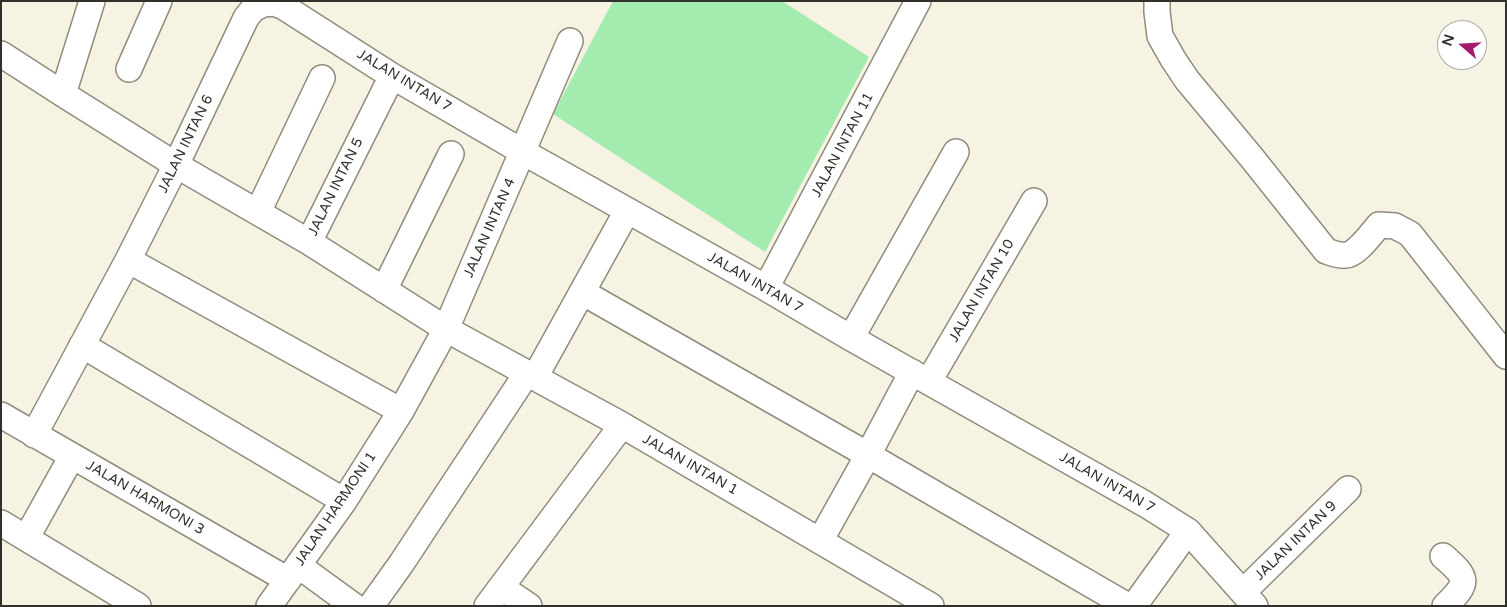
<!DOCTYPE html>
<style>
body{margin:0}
#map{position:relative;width:1507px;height:607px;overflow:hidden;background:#f7f3e3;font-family:"Varela Round",sans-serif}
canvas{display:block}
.frame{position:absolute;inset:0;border:2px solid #31302a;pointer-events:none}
.north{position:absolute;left:1437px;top:20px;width:50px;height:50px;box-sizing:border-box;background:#fff;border:1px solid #adacaa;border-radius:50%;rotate:289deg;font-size:14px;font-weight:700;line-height:20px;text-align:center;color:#31302a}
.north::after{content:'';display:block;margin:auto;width:18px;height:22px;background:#a21c6a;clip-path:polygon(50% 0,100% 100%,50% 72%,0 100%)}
</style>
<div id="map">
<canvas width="1507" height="607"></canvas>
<div class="frame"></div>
<div class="north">N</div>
</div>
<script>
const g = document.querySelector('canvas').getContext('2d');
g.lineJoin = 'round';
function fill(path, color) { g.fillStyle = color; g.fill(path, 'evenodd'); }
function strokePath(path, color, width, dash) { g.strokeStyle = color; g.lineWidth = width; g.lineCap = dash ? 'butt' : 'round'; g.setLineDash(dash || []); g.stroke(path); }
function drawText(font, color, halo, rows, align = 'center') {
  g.font = font + ' "Varela Round",sans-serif'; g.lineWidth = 4; g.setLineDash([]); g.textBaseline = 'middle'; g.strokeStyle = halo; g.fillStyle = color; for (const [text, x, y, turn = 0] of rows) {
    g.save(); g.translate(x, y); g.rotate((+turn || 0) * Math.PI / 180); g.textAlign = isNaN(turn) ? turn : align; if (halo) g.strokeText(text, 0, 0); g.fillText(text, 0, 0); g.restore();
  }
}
fill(new Path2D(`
 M613 1H782L869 57 765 252 553 114Z`), '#a3ebae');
const minor = new Path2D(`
 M1157 1V12L1160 36 1173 59 1187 80 1252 158 1326 251C1332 253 1339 256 1346 255 1356 255 1372 233 1379 225L1395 226 1410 234 1506 356
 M1 54 63 94 176 165 309 242 392 76
 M129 69 159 1
 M63 94 92 1
 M258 212 322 78
 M309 242 446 329 622 425 931 606
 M128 260 401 411
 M766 288 918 1
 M384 290 451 154
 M582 292 868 455 1128 606
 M851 338 956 152
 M82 345 344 501
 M535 377 627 211
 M929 381 1034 201
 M1 415 288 580
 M34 435 128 260 176 165 246 18 253 9 263 4 274 3 284 7 392 76 523 152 766 288 851 338 1145 504 1188 531 1255 606
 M1 523 138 606
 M27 537 72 456
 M820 541 868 455 912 372
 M1443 556C1468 578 1470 582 1445 606
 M299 566 354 606
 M501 587 529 606
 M1243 592 1348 489
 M269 606 344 501 401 411 446 329 570 41
 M371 606 401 564 527 373
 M487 606 622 425
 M1134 606 1188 531`);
strokePath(minor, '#8f8c7d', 28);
strokePath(minor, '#fff', 25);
drawText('14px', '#31302a', '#fff', [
 ["JALAN INTAN 7",404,81,31],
 ["JALAN INTAN 6",186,144,-64],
 ["JALAN INTAN 11",843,145,-62],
 ["JALAN INTAN 5",336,187,-64],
 ["JALAN INTAN 4",490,228,-66],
 ["JALAN INTAN 7",755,283,30],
 ["JALAN INTAN 10",982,291,-60],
 ["JALAN INTAN 1",690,465,30],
 ["JALAN INTAN 7",1107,483,30],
 ["JALAN HARMONI 3",145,498,30],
 ["JALAN HARMONI 1",336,509,-56],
 ["JALAN INTAN 9",1296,541,-44]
]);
</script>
